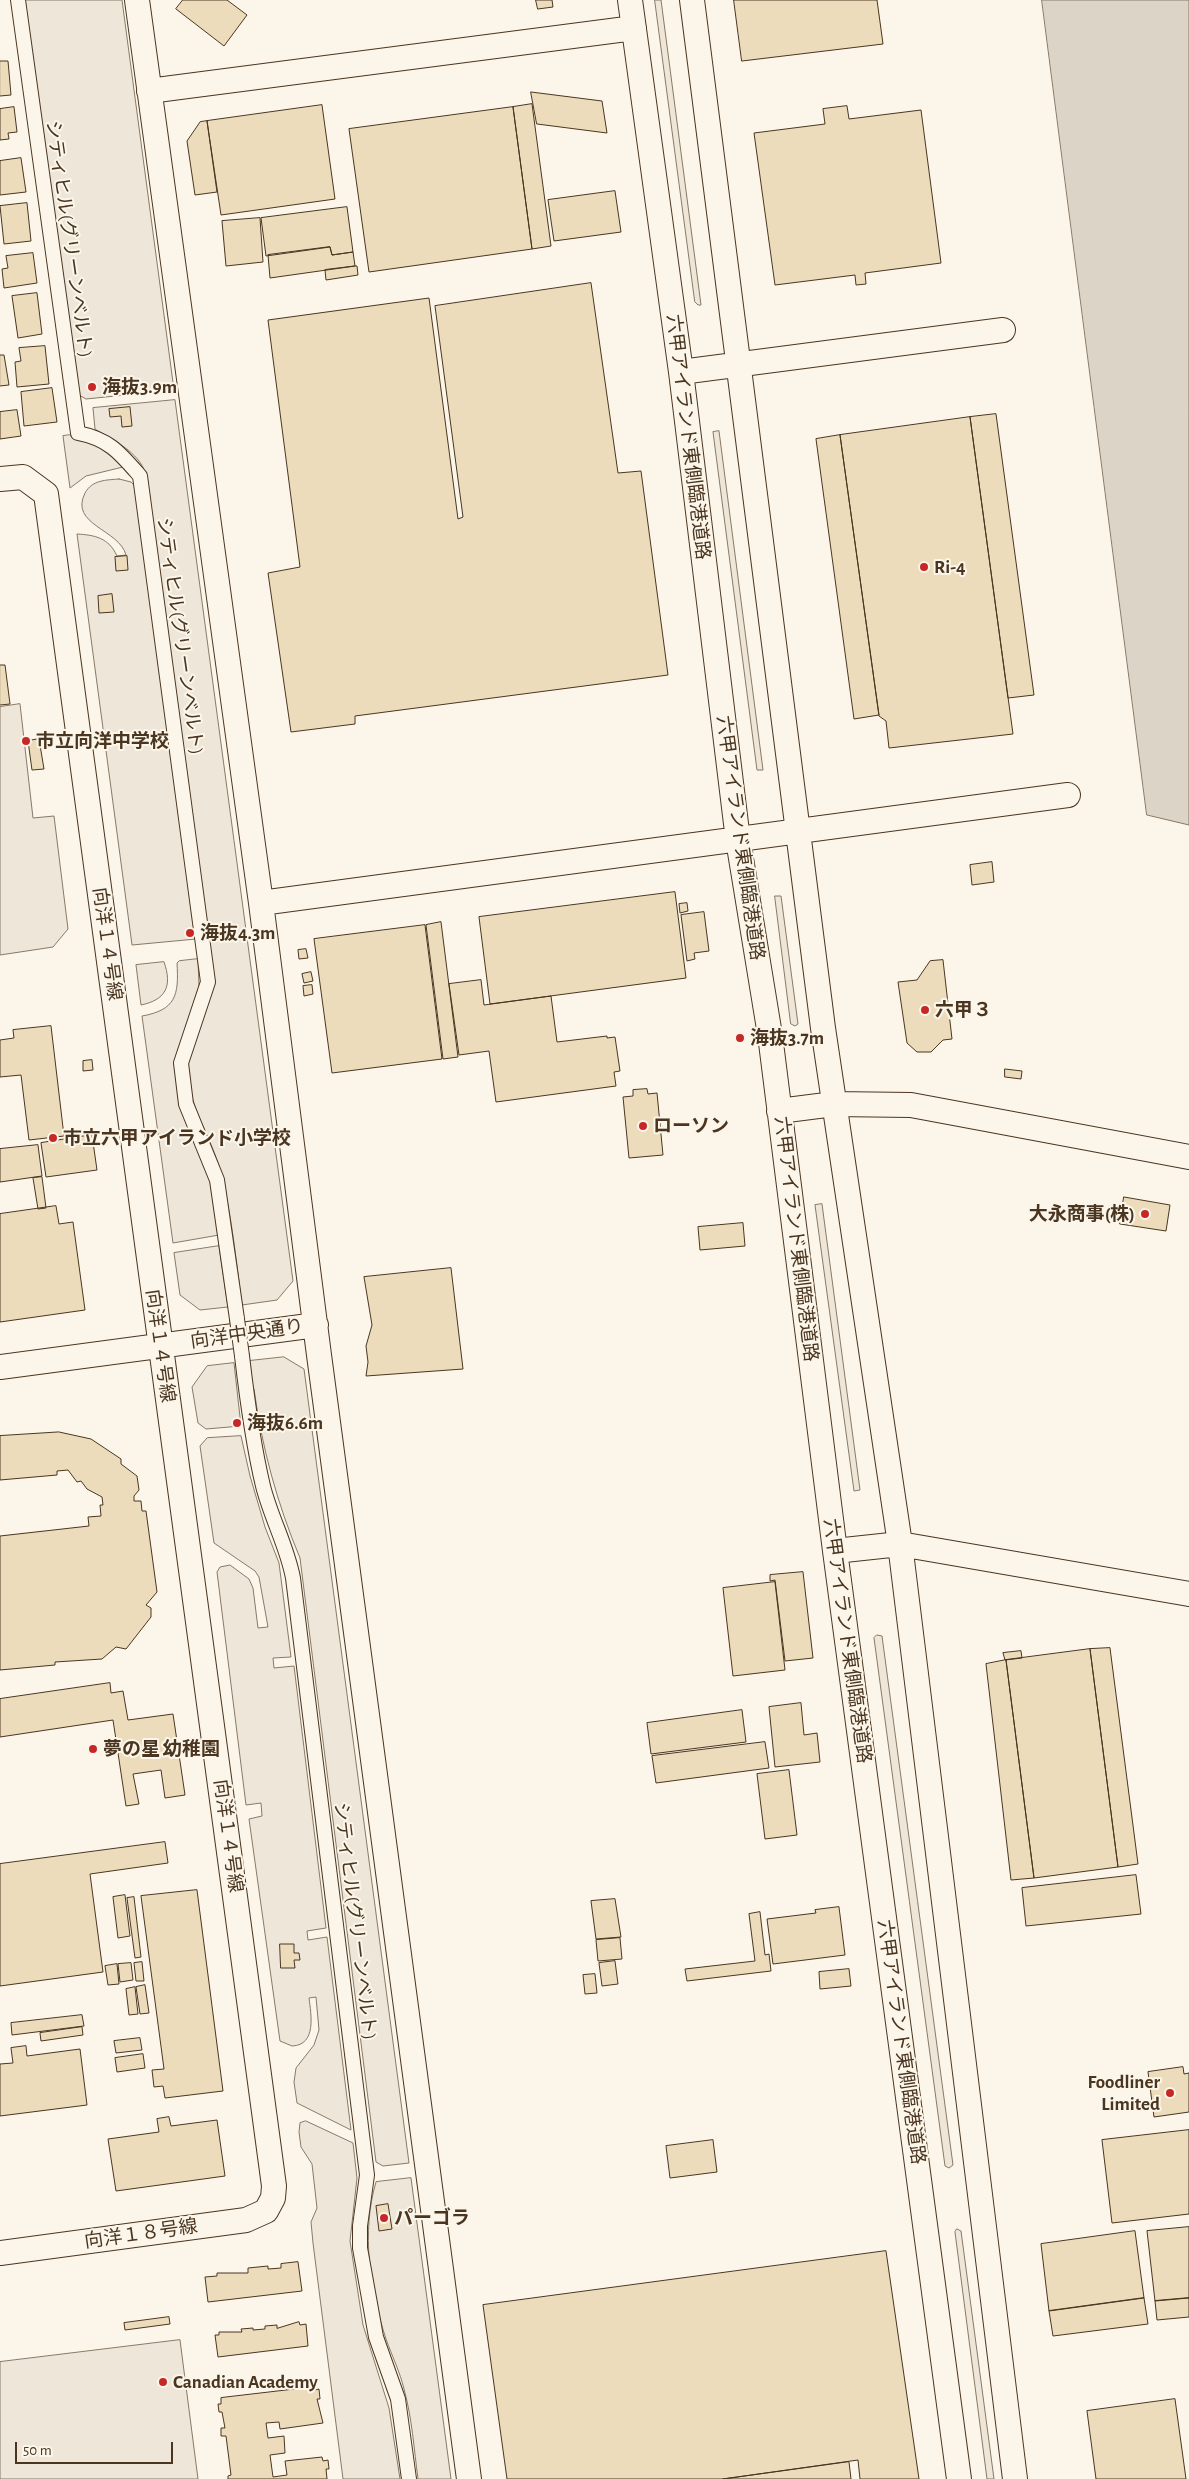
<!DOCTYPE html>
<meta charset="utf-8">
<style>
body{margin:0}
#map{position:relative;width:1189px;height:2479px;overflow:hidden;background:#fbf6e9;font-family:"Alegreya Sans",sans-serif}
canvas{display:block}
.scale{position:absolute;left:15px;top:2442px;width:158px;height:22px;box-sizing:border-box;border:2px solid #4a3520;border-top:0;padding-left:6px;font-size:15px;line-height:18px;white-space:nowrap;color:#4a3520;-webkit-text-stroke:4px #fbf6e9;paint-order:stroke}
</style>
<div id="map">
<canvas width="1189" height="2479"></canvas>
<div class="scale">50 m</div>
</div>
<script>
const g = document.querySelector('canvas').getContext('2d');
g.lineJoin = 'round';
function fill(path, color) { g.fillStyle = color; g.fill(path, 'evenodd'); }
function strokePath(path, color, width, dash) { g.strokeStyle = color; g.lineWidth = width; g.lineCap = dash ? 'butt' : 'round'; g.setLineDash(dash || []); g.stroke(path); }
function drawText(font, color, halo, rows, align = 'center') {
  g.font = font + ' "Alegreya Sans","Noto Sans JP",sans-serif'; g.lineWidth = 4; g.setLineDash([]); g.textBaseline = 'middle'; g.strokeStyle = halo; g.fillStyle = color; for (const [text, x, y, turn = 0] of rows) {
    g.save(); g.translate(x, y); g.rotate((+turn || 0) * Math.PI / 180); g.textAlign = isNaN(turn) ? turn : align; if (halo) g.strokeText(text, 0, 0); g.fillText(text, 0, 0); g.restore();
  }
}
const green = new Path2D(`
 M24 0H122L174 390 86 399 77 394Z
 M655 0H661L701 305H698L695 302Z
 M175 400 293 1281 277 1300 242 1305C236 1261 232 1216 221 1173 212 1137 184 1100 188 1061 190 1043 200 1024 206 1007L146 474C138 451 114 441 95 429L93 408Z
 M719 431 763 770H757L713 432Z
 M70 435C76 443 84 440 92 443 103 446 119 457 123 467L86 476 70 488 63 436Z
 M119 479 131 482 135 486 196 939 132 945 77 534C95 535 109 538 117 556L126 555C119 529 69 525 85 493 92 480 106 480 119 479Z
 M20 704 33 818 54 816 68 929 53 947 0 955V707Z
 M775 896H781L798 1024 795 1026 791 1024Z
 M198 959 199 986 176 1059 210 1179 219 1235 173 1243 142 1016C176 1010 179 995 177 963L179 961Z
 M164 962C173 987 165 1000 141 1005L136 965Z
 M822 1204 860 1490 854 1491 815 1205Z
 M219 1246 228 1307 200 1310 180 1295 174 1253Z
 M284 1357 304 1369 409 2163 383 2166 376 2162 300 1558C277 1503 262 1448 254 1389L252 1388 249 1361Z
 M234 1363 241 1426 206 1429 198 1423 192 1387 207 1366Z
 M241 1436 250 1476 265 1527 279 1563 291 1657 273 1658 274 1668 294 1666 326 1928 307 1931 308 1940 327 1937 351 2130 297 2103 294 2082 296 2068 314 2045 319 2030 316 1997 309 1998C311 2014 317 2045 292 2046L280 2041 249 1819 262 1816 261 1803 246 1805 218 1580 217 1572 220 1567 230 1565 249 1579 253 1588 258 1628 268 1627 259 1577 255 1571 214 1543 200 1446 207 1438Z
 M877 1635 882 1636 953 2165 949 2168 945 2166 874 1638Z
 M306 2121 353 2143 357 2178 350 2241 363 2325 389 2408 400 2479H343L313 2243 311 2222 317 2208 312 2164 301 2147 299 2132 300 2123Z
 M411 2178 451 2479H418C414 2449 412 2418 404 2389 400 2372 392 2356 386 2339 370 2290 361 2232 376 2182Z
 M957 2229 961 2231 994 2479H987L955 2232Z
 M180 2340 198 2479H0V2362Z`);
fill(green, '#ede6d9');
strokePath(green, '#887966', 1);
const water = new Path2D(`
 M1042 0H1189V825L1147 815Z`);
fill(water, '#dcd4c6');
strokePath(water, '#887966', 1);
const building = new Path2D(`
 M183 0H227L247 15 224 46 176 9Z
 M536 0H552L553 7 538 9Z
 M734 0H877L883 44 742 61Z
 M0 61H8L11 95 0 96Z
 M531 92 602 101 607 133 537 124Z
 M532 104 551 246 532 249 513 107Z
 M322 105 335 199 221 215 207 121Z
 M847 106 849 119 921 110 941 263 865 273 866 284 856 285 855 275 775 285 754 133 825 124 823 109Z
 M14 107 17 132 8 133 9 139 0 140V109Z
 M513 107 532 249 369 272 349 129Z
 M207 121 217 192 195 195 187 141 200 122Z
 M21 158 26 192 0 195V161Z
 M615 191 621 232 554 241 548 200Z
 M27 203 31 241 4 244 0 206Z
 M347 207 353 252 332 255 330 247 266 256 261 218Z
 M260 218 263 262 226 266 222 221Z
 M330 247 332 255 353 252 355 266 270 278 268 255Z
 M33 253 37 283 4 288 2 269 8 268 6 256Z
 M355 266H357L358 275 326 280 325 270Z
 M591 283 618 473 641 471 668 675 355 716V724L291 732 268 573 300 567 268 320 429 298 458 519 463 517 435 306Z
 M37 293 42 334 18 338 12 296Z
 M45 346 49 384 17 387 15 362 21 361 19 348Z
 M0 355H4L9 385 0 386Z
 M52 388 57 422 24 426 21 392Z
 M130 407 132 426 122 427 121 416 110 417 109 409Z
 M17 410 21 436 0 439V412Z
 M996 414 1034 695 1008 698 970 417Z
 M970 417 1013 734 889 748 886 721 879 716 840 435Z
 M840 435 879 715 854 719 816 439Z
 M127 556 128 570 116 571 115 557Z
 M112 594 114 612 99 613 98 596Z
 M0 665H5L10 704 0 705Z
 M39 739 44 769 32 770 28 741Z
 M992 862 994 882 972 885 970 865Z
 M675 892 686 978 490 1004 479 917Z
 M687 903 688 911 680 913 679 904Z
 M704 912 709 951 694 953 695 959 687 961 681 915Z
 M441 922 458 1057 443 1059 426 925Z
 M425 925 442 1059 332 1073 314 939Z
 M306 949 308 958 299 959 298 950Z
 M943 960 952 1039 943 1040 931 1052H917L907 1043 898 982 917 980 930 961Z
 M311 972 313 981 304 983 302 974Z
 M481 980 484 1005 551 996 557 1042 607 1036V1038L615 1037 620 1071 614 1072 616 1086 496 1102 489 1051 459 1055 449 984Z
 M312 985 313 994 304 996 303 986Z
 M51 1026 64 1136 29 1140 21 1075 0 1077V1040L14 1038 13 1030Z
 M92 1060 93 1070 83 1071V1061Z
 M1005 1069 1022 1071 1021 1079 1005 1077Z
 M647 1089 648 1094 657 1093 663 1155 629 1158 623 1097 633 1096V1090Z
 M92 1135 97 1170 46 1177 41 1143Z
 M38 1145 42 1176 0 1182V1149Z
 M42 1177 46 1208 38 1209 33 1178Z
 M1124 1197 1170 1205 1166 1231 1120 1224Z
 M56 1206 59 1224 73 1222 85 1310 0 1322V1214Z
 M743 1223 745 1246 700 1250 698 1227Z
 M451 1268 463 1369 366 1376 368 1362 366 1346 372 1325 364 1277Z
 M59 1432 91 1439 121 1459V1464L137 1476 139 1490 134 1496V1501H141L142 1511H146L157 1592 146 1605 151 1608V1617L126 1649 116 1647 102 1659 55 1662V1665L0 1670V1536L89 1526 88 1517 101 1516 100 1505H103L102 1497 87 1489 81 1481 77 1482 68 1470 57 1471V1475L0 1480V1436Z
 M803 1572 813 1658 785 1661 775 1580 770 1581V1575Z
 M775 1582 785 1670 733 1676 723 1588Z
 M1110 1648 1138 1864 1118 1867 1090 1649Z
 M1090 1649 1118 1867 1034 1878 1006 1660Z
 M1021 1651 1022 1658 1005 1660 1003 1653Z
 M1006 1660 1034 1878 1011 1880 986 1664Z
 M110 1683 111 1693 123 1691 128 1720 173 1714 185 1795 165 1798 161 1770 133 1774 139 1804 126 1806 113 1720 0 1737V1699Z
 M801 1703 804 1735 817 1733 820 1762 775 1767 769 1707Z
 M742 1710 746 1742 651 1754 647 1723Z
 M765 1742 769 1768 656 1783 652 1756Z
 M789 1770 797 1835 765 1839 757 1774Z
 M165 1842 168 1863 90 1874 103 1972 0 1986V1864Z
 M1136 1875 1141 1914 1026 1926 1022 1888Z
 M197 1890 223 2091 165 2098 163 2086 154 2087 152 2070 164 2069 141 1896Z
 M125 1895 130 1936 118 1938 113 1897Z
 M134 1897 141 1957 135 1958 127 1898Z
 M615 1899 621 1937 596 1939 591 1901Z
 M839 1907 845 1955 773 1964 767 1919 816 1913 815 1910Z
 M760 1912 765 1955 769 1954 771 1971 687 1981 685 1969 755 1961 749 1914Z
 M620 1938 622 1959 598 1961 596 1940Z
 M280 1944H294V1953H299L300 1960H294L295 1968H281Z
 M615 1961 618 1984 602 1986 599 1963Z
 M142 1962 144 1981H136L134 1963Z
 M131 1963 133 1980 120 1982 118 1964Z
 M117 1964 119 1984 108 1985 105 1966Z
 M849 1969 851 1986 820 1989 819 1972Z
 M595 1974 597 1993 585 1994 583 1975Z
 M145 1985 149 2013 140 2014 136 1987Z
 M135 1987 138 2014 129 2015 126 1989Z
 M82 2015 84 2026 12 2035 11 2023Z
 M82 2027 83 2035 41 2041 40 2033Z
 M140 2038 142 2050 116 2053 114 2041Z
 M26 2046 27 2056 80 2049 87 2105 0 2116V2064L13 2063 11 2048Z
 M143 2054 145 2068 117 2072 115 2058Z
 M1183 2067 1184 2074 1189 2073V2112L1154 2117 1148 2072Z
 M169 2117 171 2126 217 2120 225 2176 116 2191 108 2139 159 2132 157 2119Z
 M1189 2130V2214L1112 2223 1102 2140Z
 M713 2140 717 2172 670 2178 666 2146Z
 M388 2204 392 2229 379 2231 376 2206Z
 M1189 2227V2298L1155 2301 1147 2231Z
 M1135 2231 1144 2298 1049 2311 1041 2244Z
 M886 2251 919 2479H860L858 2460 723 2479H507L483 2305Z
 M298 2262 302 2291 208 2302 205 2277 217 2276V2273H248V2268L268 2266V2269L281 2268V2264Z
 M1144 2298 1148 2324 1053 2336 1049 2311Z
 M1189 2298V2317L1157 2320 1155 2301Z
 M169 2317 170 2324 125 2330 124 2323Z
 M299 2322 300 2325 306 2324 308 2346 218 2357 215 2335H219V2332H242L241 2329 253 2328V2330L265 2329V2326L277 2325V2328Z
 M315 2387V2390L319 2389 320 2399H317L323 2423 280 2429 279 2422 266 2423 268 2438 284 2436 285 2453 270 2455 273 2477 287 2475 285 2461 322 2457 323 2461 328 2460 329 2469H326L327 2479H228V2476L231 2475 226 2436H221V2428H225L222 2412H219L218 2404H221V2398Z
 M1175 2399 1186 2479H1096L1087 2411Z
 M849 2462 851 2479H723Z`);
fill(building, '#ecdcbc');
strokePath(building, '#4a3520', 1);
const pedestrian = new Path2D(`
 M18 0 78 433C109 439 120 453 140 476L208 982 181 1063 186 1104 217 1180 237 1319
 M242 1356C247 1399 253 1444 263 1486 271 1518 287 1546 293 1578L367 2175 360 2226V2248L376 2337 398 2399 409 2479`);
const tertiary = new Path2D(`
 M137 0 261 903 319 1355 469 2479
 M630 0 681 372 738 840 770 1035 835 1551 959 2479
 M692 0 823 1028 900 1544 1015 2479
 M149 91 634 28
 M681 372 1003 330
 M0 479 23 477 46 494 274 2186 273 2198 266 2211 246 2220 0 2253
 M261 903 1068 795
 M779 1111 834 1104 911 1105 1189 1157
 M0 1367 316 1325
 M835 1551 900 1544 1189 1594`);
strokePath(pedestrian, '#4a3520', 16);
strokePath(tertiary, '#4a3520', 26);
strokePath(pedestrian, '#fbf6e9', 14);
strokePath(tertiary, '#fbf6e9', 24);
const pedestrianBridge = new Path2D(`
 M237 1319 242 1356`);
strokePath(pedestrianBridge, '#4a3520', 16, []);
strokePath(pedestrianBridge, '#fbf6e9', 14);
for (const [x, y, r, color] of [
 [92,387,5,"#c62828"],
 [924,567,5,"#c62828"],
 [26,741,5,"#c62828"],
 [190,933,5,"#c62828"],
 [925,1010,5,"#c62828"],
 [740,1038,5,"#c62828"],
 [643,1126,5,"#c62828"],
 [53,1138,5,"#c62828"],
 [1145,1214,5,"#c62828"],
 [237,1423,5,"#c62828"],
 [93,1749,5,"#c62828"],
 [1170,2093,5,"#c62828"],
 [384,2218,5,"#c62828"],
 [163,2382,5,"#c62828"]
]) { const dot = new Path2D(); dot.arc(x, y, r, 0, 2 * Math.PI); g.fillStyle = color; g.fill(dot); strokePath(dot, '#fbf6e9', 2); }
drawText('19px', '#4a3520', '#fbf6e9', [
 ["シティヒル(グリーンベルト)",69,239,82],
 ["六甲アイランド東側臨港道路",688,437,83],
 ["シティヒル(グリーンベルト)",180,636,82],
 ["六甲アイランド東側臨港道路",740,838,82],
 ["向洋１４号線",107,944,82],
 ["六甲アイランド東側臨港道路",796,1239,83],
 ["向洋中央通り",247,1334,-8],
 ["向洋１４号線",160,1346,82],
 ["六甲アイランド東側臨港道路",847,1641,82],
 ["向洋１４号線",228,1836,82],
 ["シティヒル(グリーンベルト)",355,1921,83],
 ["六甲アイランド東側臨港道路",901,2042,82],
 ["向洋１８号線",141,2234,-8]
]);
drawText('bold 19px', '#4a3520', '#fbf6e9', [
 ["海抜3.9m",102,387],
 ["Ri-4",934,567],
 ["市立向洋中学校",36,741],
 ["海抜4.3m",200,933],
 ["六甲３",935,1010],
 ["海抜3.7m",750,1038],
 ["ローソン",653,1126],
 ["市立六甲アイランド小学校",63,1138],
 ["大永商事(株)",1135,1214,"right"],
 ["海抜6.6m",247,1423],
 ["夢の星 幼稚園",103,1749],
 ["Foodliner",1160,2082,"right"],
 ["Limited",1160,2104,"right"],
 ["パーゴラ",394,2218],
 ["Canadian Academy",173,2382]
], 'left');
</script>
